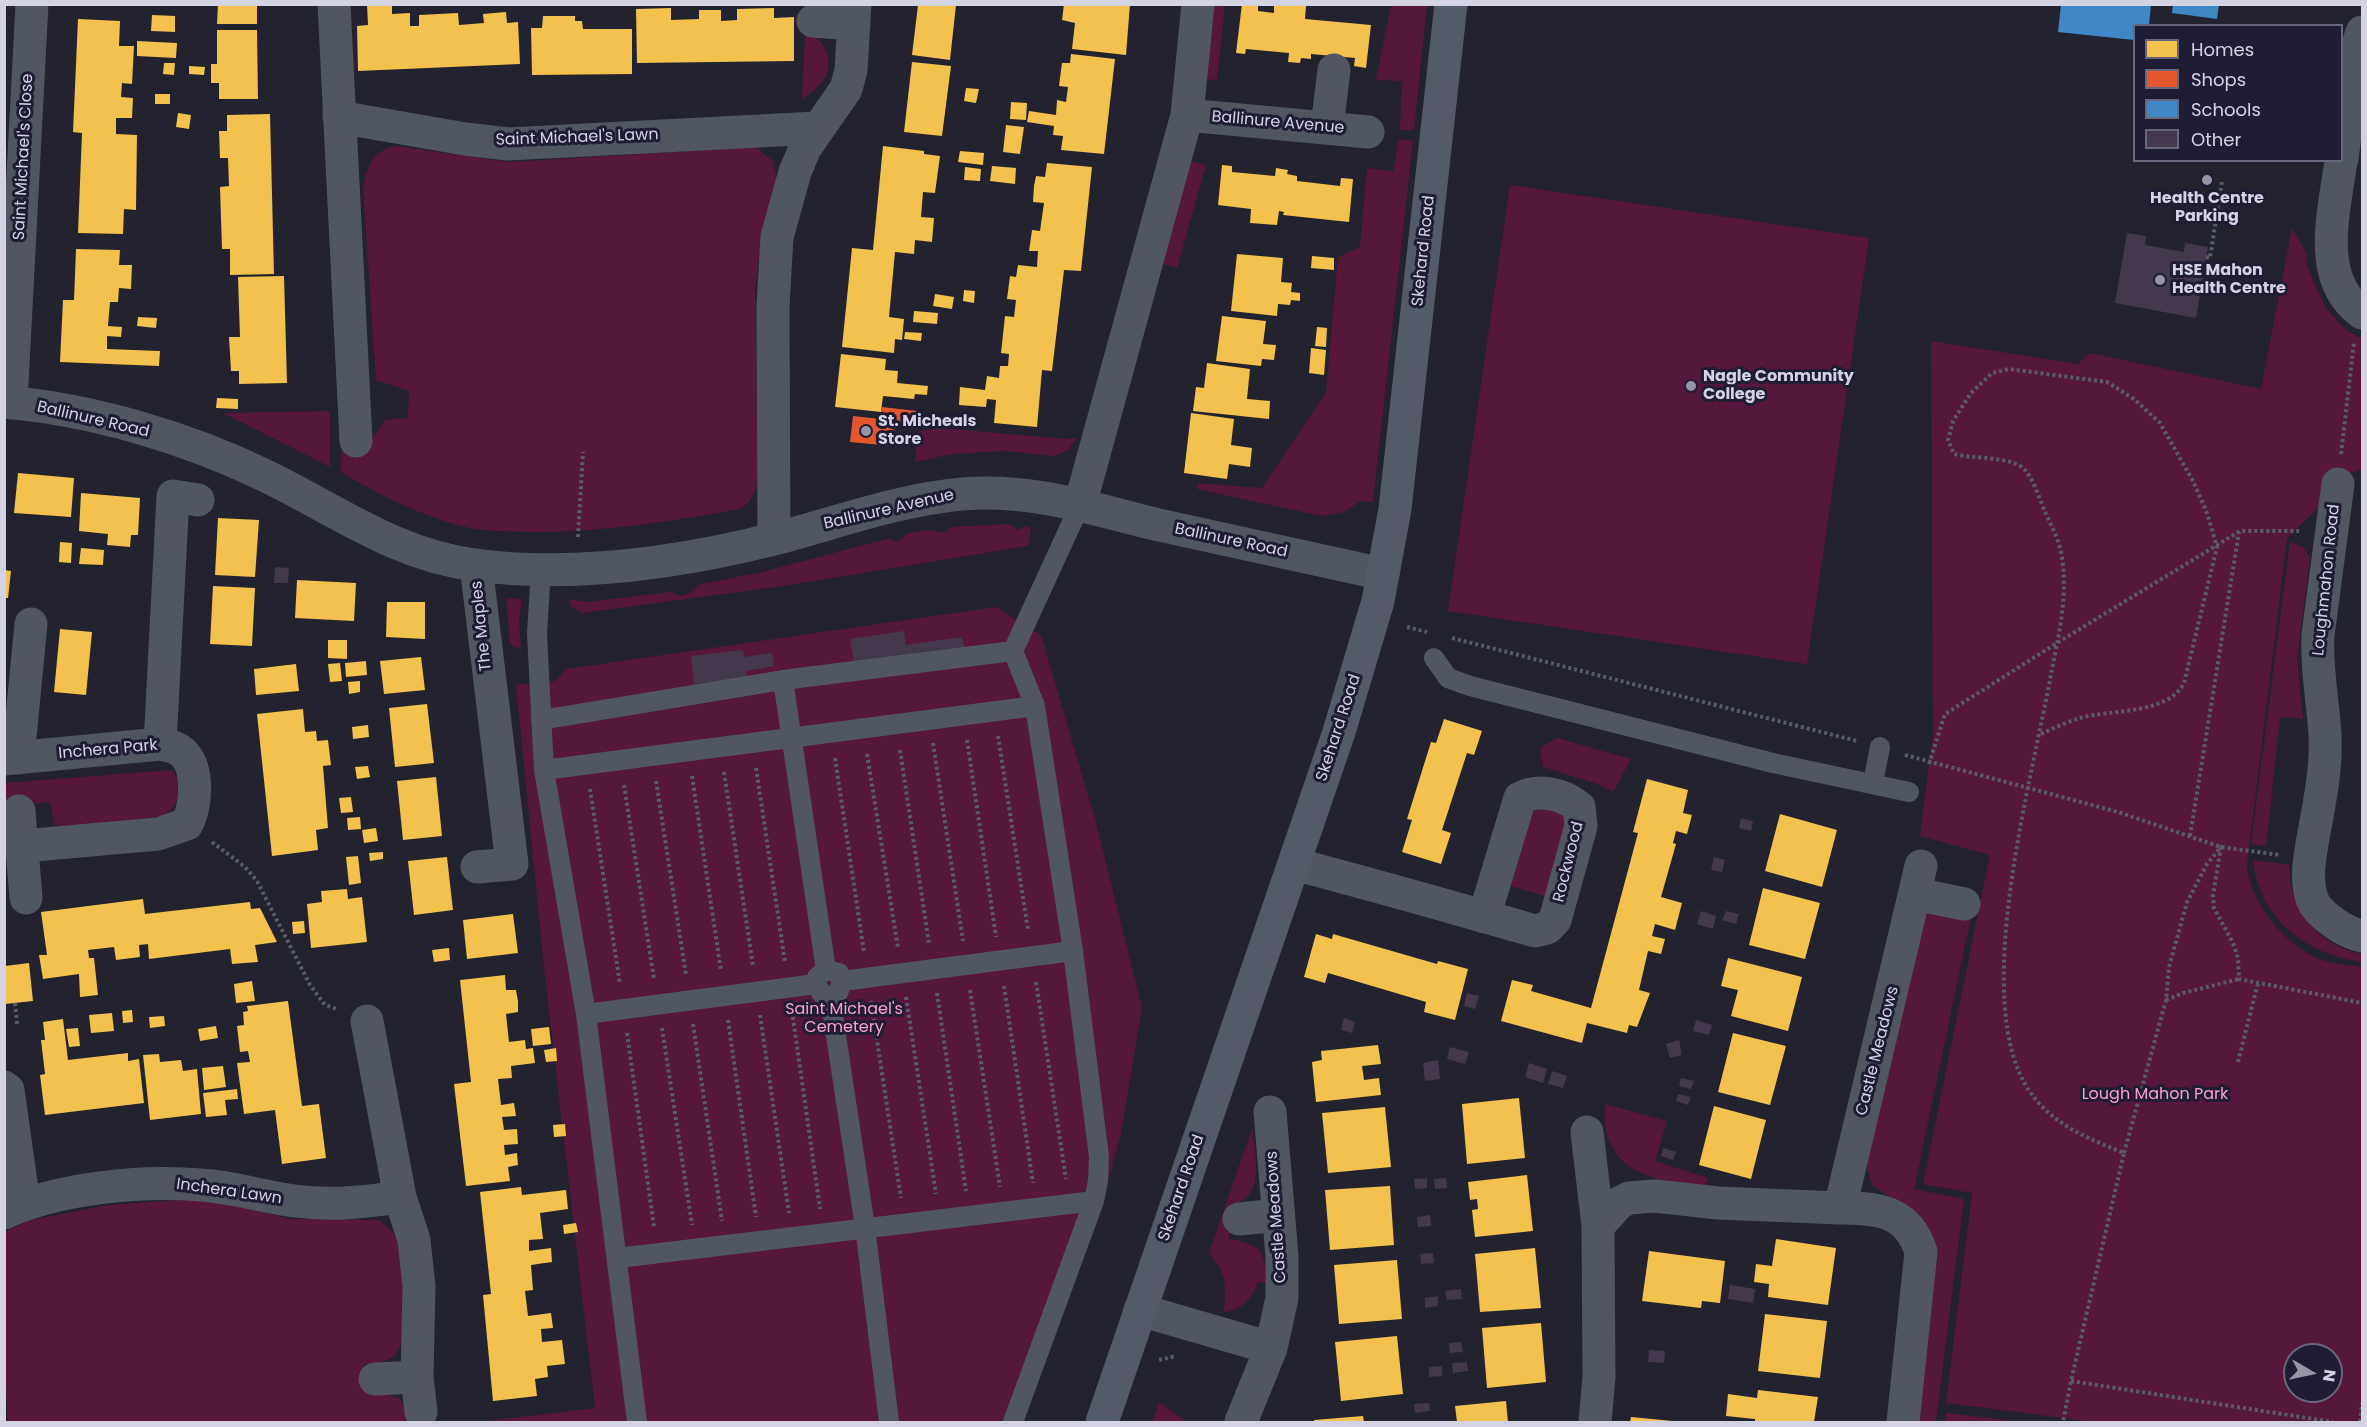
<!DOCTYPE html>
<style>
body{margin:0}
#map{position:relative;width:2367px;height:1427px;overflow:hidden;background:#23222f;font-family:Poppins,sans-serif}
canvas{display:block}
.frame{position:absolute;inset:0;border:6px solid #d4d3e4;pointer-events:none}
.legend{position:absolute;left:2133px;top:24px;width:210px;height:138px;box-sizing:border-box;background:#1f1d34;border:2px solid #67667a;margin:0;padding:8px 10px;list-style:none;font-size:18px;color:#d4d3e4}
.legend li{display:flex;align-items:center;gap:12px;height:30px}
.legend b{width:30px;border:2px solid #67667a}
.north{position:absolute;left:2283px;top:1343px;width:60px;height:60px;box-sizing:border-box;background:#1f1d34;border:2px solid #67667a;border-radius:50%;rotate:99deg;font-size:16px;font-weight:700;line-height:24px;text-align:center;color:#d4d3e4}
.north::after{content:'';display:block;margin:auto;width:21px;height:27px;background:#9695a5;clip-path:polygon(50% 0,100% 100%,50% 72%,0 100%)}
</style>
<div id="map">
<canvas width="2367" height="1427"></canvas>
<div class="frame"></div>
<ul class="legend">
<li><b style="height:16px;background:#f2c14e"></b>Homes</li>
<li><b style="height:16px;background:#e4572e"></b>Shops</li>
<li><b style="height:16px;background:#3f88c5"></b>Schools</li>
<li><b style="height:16px;background:#44394c"></b>Other</li>
</ul>
<div class="north">N</div>
</div>
<script>
const g = document.querySelector('canvas').getContext('2d');
g.lineJoin = 'round';
function fill(path, color) { g.fillStyle = color; g.fill(path, 'evenodd'); }
function strokePath(path, color, width, dash) { g.strokeStyle = color; g.lineWidth = width; g.lineCap = dash ? 'butt' : 'round'; g.setLineDash(dash || []); g.stroke(path); }
function drawText(font, color, halo, rows, align = 'center') {
  g.font = font + ' Poppins,sans-serif'; g.lineWidth = 6; g.setLineDash([]); g.textBaseline = 'middle'; g.strokeStyle = halo; g.fillStyle = color; for (const [text, x, y, turn = 0] of rows) {
    g.save(); g.translate(x, y); g.rotate((+turn || 0) * Math.PI / 180); g.textAlign = isNaN(turn) ? turn : align; if (halo) g.strokeText(text, 0, 0); g.fillText(text, 0, 0); g.restore();
  }
}
fill(new Path2D(`
 M1213 5H1225L1217 80 1205 79Z
 M1391 5H1427L1414 130H1400L1402 81 1376 80Z
 M805 35 815 36C840 61 828 82 802 99Z
 M1399 139 1413 141 1373 502 1360 501 1344 512 1321 516 1197 489 1198 483 1262 488 1326 393 1338 257 1360 247 1367 168 1393 171Z
 M396 146 509 162 755 147 773 161 777 180 758 262 755 290 758 480C755 493 752 500 741 509 672 521 604 532 534 532 510 531 484 532 461 526 417 514 380 495 341 472L342 445 372 439 385 420 408 418 409 391 376 380 363 188C367 166 372 151 396 146Z
 M1191 161 1206 165 1177 268 1163 264Z
 M1510 185 1869 238 1807 664 1448 611Z
 M2292 228 2306 252 2307 267 2326 308 2347 331 2362 338V469L2326 482 2320 506 2287 538 2247 865C2249 900 2281 939 2312 956 2327 964 2346 964 2362 967V1422H2095L1946 1403 1972 1193 1923 1184 1990 855 1920 836 1933 734 1931 341 2078 364 2090 353 2261 389ZM2295 1355H2331V1391H2295Z
 M330 411V467L223 413Z
 M941 428 1066 439 1077 438 1068 450 1054 456 1005 451 952 454 915 462 919 431Z
 M1009 524 1018 530 1026 526 1031 528 1028 546 783 586 582 613 571 607 569 599 587 602 671 592 680 596 690 593 701 584 762 572 887 539 897 542 909 533 929 530 943 533 951 527Z
 M2290 542 2303 547 2310 557 2297 658 2303 719 2284 717 2280 719 2266 846 2251 844Z
 M506 598 522 599 519 622 521 647 516 648 510 644Z
 M996 607 1041 635 1095 819 1142 1008 1121 1133 1103 1198 1021 1422H478L595 1408 544 967 516 685 555 681 566 669Z
 M1557 738 1631 759 1613 792 1598 784 1543 767 1540 748Z
 M172 770C185 787 180 805 163 816L64 828 55 824 50 802 5 806V783Z
 M1542 808 1566 815 1568 820 1548 897 1508 885 1530 809Z
 M2253 860 2289 865C2288 908 2319 947 2362 954V962C2306 954 2260 920 2253 860Z
 M1927 913 1971 917 1914 1189 1964 1199 1936 1422H1917L1909 1209 1872 1185 1866 1164 1922 921Z
 M1605 1104 1667 1121 1655 1161 1708 1178 1706 1187C1652 1180 1601 1174 1605 1104Z
 M1252 1128C1255 1153 1267 1201 1230 1204L1229 1239C1262 1245 1265 1250 1266 1283L1258 1282C1251 1299 1243 1310 1224 1312 1226 1288 1227 1272 1209 1254Z
 M191 1199 224 1203 290 1219 378 1220C387 1226 393 1231 397 1240 406 1258 409 1342 395 1355 386 1363 375 1363 364 1364L367 1394H387L400 1399 410 1420 394 1422H8L4 1356V1232L27 1221 108 1205Z
 M1159 1402 1187 1422H1152Z
 M1946 1413 2021 1422H1945Z`), '#55183a');
fill(new Path2D(`
 M218 4H257V24H217Z
 M367 4H392V14L410 13V26H419V15L458 13 459 25 484 23 483 14 506 12 507 23 518 22 520 64 358 71 357 26 368 25Z
 M1064 4H1130L1126 55 1072 49 1075 23 1062 20Z
 M1242 4 1258 5V11L1274 13V4L1306 6 1305 19 1371 25 1366 68 1354 66 1355 58 1311 54V59L1301 58 1300 63 1288 62 1289 53 1246 49 1245 54 1236 53Z
 M918 5H956L950 60 912 55Z
 M671 8V20L699 19V10H721V21L737 20V9L774 8V18L794 17V61L637 63 636 9Z
 M152 15 175 16V32L151 31Z
 M543 16H575V21H582L583 29H632V74L532 75 531 28H542Z
 M78 19 120 21 119 46H134L132 84 122 83 121 97 133 98 132 118H116V134L137 135 136 210 124 209 123 234 78 233 82 133 73 132Z
 M217 30H257L258 99H219V83H211V64H217Z
 M137 41 177 43 176 58 137 56Z
 M1071 54 1115 59 1104 154 1061 150 1063 136 1053 135 1054 126 1027 122 1029 111 1056 115 1057 100 1066 102 1068 87 1059 86 1060 78 1062 63H1070Z
 M912 62 951 66 942 136 904 132Z
 M164 63H175L174 75 163 74Z
 M189 66 205 67 204 75 189 74Z
 M966 88 979 89 976 103 964 101Z
 M155 94H170V104H155Z
 M1011 102 1027 103 1026 120 1010 119Z
 M178 113 191 115 189 129 176 127Z
 M270 114 274 274 230 275V249H222L220 187 229 186 228 158H220L219 131H227V115Z
 M1006 125 1024 127 1020 154 1003 152Z
 M883 146 924 151V154L940 156 935 193 923 192 922 205 921 217 934 218 932 242 915 240 914 254 895 252 889 317 904 319 902 340 895 339 894 353 842 347 852 248 873 250Z
 M960 151 984 153 983 165 958 162Z
 M1047 163 1092 167 1081 271 1064 270 1052 371 1042 370 1037 427 994 423 996 400 987 399 986 407 959 405 960 387 985 390 987 376 999 378 1000 366H1008L1009 354 1001 353 1005 316 1014 317 1016 300 1007 299 1010 276 1016 277 1018 265 1037 267 1038 251H1029L1032 230 1040 231 1044 203 1033 202 1034 186 1036 176 1045 177Z
 M1222 165 1232 166V172L1275 176 1276 168 1288 170 1287 174 1297 176V181L1340 186 1341 178 1353 179 1349 222 1283 215 1284 212 1279 211 1277 225 1250 223 1251 209 1218 205Z
 M992 166 1016 168 1015 184 990 181Z
 M965 167 981 169 980 181 964 180Z
 M76 249 120 250 119 265H132L131 289 119 288 118 302H110L108 326 122 327 121 337 107 336V349L160 351 159 366 60 362 63 300H74Z
 M1237 254 1283 258 1281 282 1292 283 1291 292 1300 293V301L1291 300 1290 305 1278 304 1277 316 1231 311Z
 M1312 256 1334 258V270L1311 268Z
 M284 276 287 383 239 384V371H231L229 337H240L238 277Z
 M964 290 975 291 974 303 963 301Z
 M935 294 954 297 952 309 933 306Z
 M914 311 938 313 937 324 913 322Z
 M1222 316 1266 321 1263 344 1276 345 1274 360 1262 359 1261 366 1216 361Z
 M138 317 157 318 156 328 137 326Z
 M1317 327 1327 328 1326 347 1315 346Z
 M905 332 922 333 921 341 904 339Z
 M1311 348 1326 350 1324 375 1309 373Z
 M841 354 886 359 885 370 898 371 897 383 928 386 927 395 915 394 914 399 883 396 881 412 835 407Z
 M1207 363 1250 369 1247 399 1270 401 1269 419 1193 411 1196 387 1204 388Z
 M217 398 238 399V409L216 408Z
 M1191 413 1234 419 1231 445 1252 448 1250 467 1229 464 1227 479 1184 473Z
 M18 473 74 478 71 517 14 513Z
 M81 493 140 498 138 535H131L130 547 107 545 108 534 79 531Z
 M218 518 259 520 255 577 215 575Z
 M60 542 72 543 71 563 59 562Z
 M81 548 104 550 103 565 79 564Z
 M4 570 11 571 8 598H4Z
 M297 580 356 583 354 621 295 618Z
 M213 586 255 588 252 646 210 644Z
 M387 602H425V639L386 637Z
 M60 629 92 632 86 695 54 692Z
 M328 640H347V659L328 658Z
 M421 657 425 690 384 694 380 661Z
 M366 661 367 675 346 677 345 663Z
 M340 663 342 681 330 682 328 664Z
 M296 664 299 691 256 695 254 669Z
 M360 681V692L349 694 348 682Z
 M427 704 434 763 395 767 389 708Z
 M303 709 305 732 316 731 317 741 328 740 331 765 323 766 328 828 316 830 318 850 272 856 257 714Z
 M1444 719 1482 731 1474 755 1467 753 1442 830 1451 833 1441 864 1402 852 1412 820 1407 819 1431 742 1436 743Z
 M368 725 369 737 353 739 352 727Z
 M368 766 370 777 357 779 355 767Z
 M436 777 442 836 403 840 397 781Z
 M1647 779 1688 790 1683 813 1692 815 1687 834 1676 831 1673 843 1676 844 1661 897 1682 903 1675 930 1655 924 1652 936 1665 939 1661 954 1648 951 1639 990 1650 993 1637 1027 1629 1025 1627 1033 1587 1023 1582 1043 1501 1021 1512 980 1533 985 1531 991 1591 1008 1638 833 1633 832Z
 M351 797 353 812 341 813 339 798Z
 M1780 814 1837 830 1822 887 1765 871Z
 M360 817 361 829 348 830 347 818Z
 M376 828 378 841 364 843 362 830Z
 M383 852V859L370 861 369 853Z
 M358 856 361 883 349 885 346 857Z
 M447 857 453 910 414 915 408 861Z
 M1763 888 1820 903 1805 959 1749 945Z
 M347 889 348 899 362 897 367 942 311 948 307 904 322 902 321 891Z
 M143 899 145 914 250 902 251 909 260 908 277 942 255 945 258 962 232 964 230 949 149 959 148 944 139 945 140 957 116 960 114 947 88 950 89 958H94L98 995 80 997 79 974 43 979 39 955H47L41 912Z
 M513 914 518 953 467 959 463 920Z
 M304 921 305 933 293 934 292 922Z
 M1316 934 1332 939 1333 934 1437 964 1438 961 1468 969 1455 1020 1424 1012 1426 1002 1352 980 1328 973 1325 983 1304 977Z
 M449 948 450 960 434 962 432 950Z
 M1728 958 1802 977 1788 1031 1731 1016 1738 990 1721 986Z
 M29 963 33 1001 5 1004V966Z
 M505 975 506 990H516L518 1001V1012L506 1014 509 1042 525 1040 526 1049 533 1048 535 1063 511 1066 512 1078 498 1079 501 1105 514 1103 516 1116 502 1117 504 1130 517 1129 518 1144 504 1145 505 1155 517 1153 518 1165 508 1167 510 1181 466 1186 454 1084 471 1082 460 980Z
 M252 981 255 1001 236 1003 234 984Z
 M288 1001 302 1106 319 1104 326 1158 282 1164 275 1110 244 1114 237 1063 250 1062 248 1051 240 1052 237 1026 244 1025 243 1012 248 1011 247 1006Z
 M132 1010 133 1022 123 1023 122 1011Z
 M112 1013 114 1031 91 1033 89 1015Z
 M164 1016 165 1026 150 1028 149 1017Z
 M63 1019 68 1060 128 1053V1061L139 1059 144 1103 45 1115 40 1075 45 1074 41 1040H45L43 1022Z
 M216 1026 218 1038 200 1041 198 1029Z
 M549 1027 551 1044 533 1046 531 1029Z
 M78 1028 80 1046 69 1047 66 1029Z
 M1733 1033 1786 1046 1770 1105 1718 1092Z
 M1378 1045 1381 1064 1362 1066 1364 1080 1379 1078 1381 1095 1316 1102 1312 1062 1322 1060 1321 1051Z
 M556 1048 557 1061 546 1062 544 1050Z
 M159 1054 160 1062 181 1060 183 1071 197 1069 201 1114 150 1120 143 1055Z
 M223 1066 226 1087 204 1090 202 1068Z
 M237 1089 238 1099 225 1100 227 1115 206 1117 203 1093Z
 M1519 1098 1525 1158 1467 1164 1462 1104Z
 M1714 1106 1766 1120 1751 1179 1699 1165Z
 M1385 1107 1391 1167 1328 1173 1322 1113Z
 M565 1124 566 1136 554 1137 553 1125Z
 M1527 1175 1533 1231 1475 1237 1472 1210 1478 1209 1477 1199 1470 1200 1468 1182Z
 M1390 1186 1394 1245 1330 1250 1325 1190Z
 M521 1187 522 1195 566 1190 568 1209 540 1213 543 1239 529 1240V1251L551 1248 552 1262 531 1265 533 1290 525 1291 528 1316 551 1313 553 1328 541 1329 542 1342 562 1340 565 1364 547 1366 548 1377 535 1379 537 1396 493 1401 483 1295 491 1294 480 1192Z
 M576 1223 578 1232 564 1234 563 1225Z
 M1776 1239 1836 1248 1828 1305 1768 1297 1769 1284 1754 1282 1756 1264 1772 1266Z
 M1535 1248 1541 1308 1480 1312 1475 1254Z
 M1649 1251 1725 1261 1720 1303 1702 1301 1701 1308 1642 1301Z
 M1397 1260 1402 1319 1339 1324 1334 1265Z
 M1765 1314 1827 1321 1820 1378 1758 1371Z
 M1541 1323 1546 1382 1487 1388 1482 1328Z
 M1397 1336 1403 1394 1341 1401 1335 1342Z
 M1758 1390 1818 1397 1814 1422H1755V1419L1726 1416 1728 1394 1757 1398Z
 M1506 1401 1508 1422H1457L1455 1406Z
 M1363 1416 1364 1422H1314V1420Z
 M1631 1417 1673 1421V1422H1630Z`), '#f2c14e');
fill(new Path2D(`
 M882 407 917 411 914 426H894L892 446 850 442 853 416 880 419Z`), '#e4572e');
fill(new Path2D(`
 M2061 4H2151L2149 26H2134V40L2058 32Z
 M2173 4H2219L2217 19 2172 13Z`), '#3f88c5');
fill(new Path2D(`
 M2127 233 2146 236 2145 245 2184 252 2185 243 2208 247 2196 318 2115 303Z
 M275 567 289 568 288 583H274Z
 M904 631 906 645 962 637 965 651 855 668 850 639Z
 M743 650 744 657 772 653 774 666 746 671V678L694 684 691 656Z
 M1741 818 1753 821 1751 831 1739 828Z
 M1714 857 1725 860 1722 872 1711 870Z
 M1701 911 1716 916 1713 929 1697 924Z
 M1726 911 1739 914 1736 924 1722 920Z
 M1467 993 1479 996 1475 1009 1464 1006Z
 M1344 1018 1355 1022 1352 1033 1341 1030Z
 M1696 1020 1712 1025 1709 1035 1693 1031Z
 M1679 1040 1682 1055 1670 1058 1666 1044Z
 M1450 1047 1469 1052 1465 1064 1447 1059Z
 M1438 1060 1440 1079 1425 1081 1423 1063Z
 M1529 1063 1547 1069 1543 1083 1525 1077Z
 M1552 1071 1567 1076 1563 1088 1548 1084Z
 M1681 1078 1694 1081 1691 1089 1679 1086Z
 M1678 1094 1691 1097 1688 1105 1676 1101Z
 M1663 1148 1676 1152 1673 1160 1661 1156Z
 M1427 1178V1188L1415 1189 1414 1179Z
 M1446 1178 1447 1188 1435 1189 1434 1179Z
 M1430 1215 1431 1226 1418 1227 1417 1217Z
 M1433 1253 1434 1263 1421 1264 1420 1254Z
 M1730 1285 1755 1289 1753 1303 1728 1299Z
 M1461 1289 1462 1299 1447 1300 1445 1291Z
 M1438 1296V1306L1425 1308V1298Z
 M1461 1342 1463 1352 1450 1353 1449 1343Z
 M1649 1350 1665 1351 1664 1363 1648 1362Z
 M1467 1362 1468 1371 1453 1373 1452 1363Z
 M1442 1366V1376L1429 1377V1367Z
 M1429 1403 1430 1411 1415 1413 1414 1404Z`), '#44394c');
strokePath(new Path2D(`
 M2206 257 2210 258 2222 181
 M2341 454 2354 342
 M578 537 583 452
 M1407 627 1427 632
 M1452 638 1857 741
 M2041 734C2054 728 2067 722 2080 718 2112 709 2167 715 2184 683L2217 547 2207 513 2193 481 2160 423 2134 399 2107 382 2009 369 1992 373 1971 393 1953 421 1948 440 1954 454C1972 459 2011 456 2024 469 2034 479 2040 501 2046 514 2051 525 2057 536 2060 548 2070 588 2059 634 2051 674 2033 777 1968 1003 2030 1092 2053 1125 2089 1139 2124 1153L2071 1381 2063 1422
 M998 736 1028 930
 M967 740 996 937
 M933 743 963 941
 M900 750 929 944
 M867 754 898 948
 M1905 755 2118 812 2221 847 2280 855
 M835 758 864 952
 M1929 764 1945 714 2057 643 2240 531H2299
 M756 768 785 962
 M724 772 753 966
 M692 776 721 971
 M656 781 686 975
 M624 785 654 979
 M590 789 620 984
 M2190 836 2239 532
 M212 842 245 867 257 881 310 985 325 1005 337 1009
 M1036 982 1066 1179
 M1004 986 1033 1183
 M970 990 1000 1187
 M937 993 966 1191
 M906 997 936 1194
 M2166 1000 2183 993 2239 979
 M871 1001 901 1198
 M15 1003 17 1024
 M792 1011 820 1209
 M760 1015 789 1213
 M728 1020 756 1217
 M693 1024 722 1221
 M662 1028 692 1225
 M627 1033 654 1227
 M2238 1062 2258 983
 M2124 1153 2166 1000 2169 967 2187 902 2207 864 2221 847 2213 895 2214 908 2233 943 2238 958 2239 979 2362 1003
 M1159 1360 1176 1356
 M2071 1381 2333 1422
 M2360 1422 2362 1403`), '#585c65', 4, [3, 3]);
strokePath(new Path2D(`
 M541 568 537 634 544 770 586 1014 637 1422
 M1434 658 1448 678 1470 686 1773 763 1909 792
 M783 680 826 970 839 973 842 981 838 993 830 996 822 994 816 984 817 977 826 970
 M541 720 783 680 1013 651 1080 505
 M544 770 1035 706
 M1873 783 1880 747
 M842 981 1073 951
 M830 996 865 1227 889 1422
 M586 1014 816 984
 M618 1258 1094 1201
 M1013 1422 1094 1201 1098 1181 1099 1157 1073 951 1035 706 1013 651`), '#505761', 20);
strokePath(new Path2D(`
 M334 4 356 441
 M813 21 854 24
 M1187 115 1368 132
 M339 117 465 139 508 144 817 128
 M1327 127 1334 70
 M2342 159 2356 51 2362 32
 M2341 160C2335 210 2314 278 2362 313
 M4 402C91 409 188 438 266 476 336 510 396 555 475 565 574 578 678 563 774 539 836 523 897 500 962 494 1031 488 1093 509 1159 525 1234 542 1309 558 1383 574
 M11 403 32 4
 M2338 484 2318 635C2316 669 2323 701 2325 735 2327 771 2318 809 2312 844 2309 862 2306 880 2312 899 2318 915 2346 933 2362 936
 M1080 505 1187 115 1198 4
 M774 539 773 306 777 237 795 172 805 148 846 89 851 70 855 4
 M476 565 512 864 477 867
 M160 744 173 496 198 500
 M18 758 31 624
 M4 759 160 744C170 746 178 747 185 755 199 771 196 807 187 824L158 834 23 846
 M19 811 26 898
 M1294 864C1374 885 1455 908 1535 931L1547 928 1555 920 1581 826 1579 807C1563 794 1539 788 1520 798L1484 917
 M1916 894 1964 904
 M367 1021 400 1197 414 1240 419 1286 417 1377 421 1412
 M4 1087 8 1090 24 1204
 M1587 1132 1598 1226
 M1840 1208C1877 1208 1908 1210 1921 1252L1903 1422
 M4 1213C59 1188 141 1180 201 1185 233 1187 264 1197 295 1201 331 1206 364 1202 400 1197
 M1239 1219 1278 1215
 M1140 1310 1271 1348
 M375 1379 417 1377
 M1241 1422 1271 1348 1282 1298V1256L1270 1112
 M1595 1422 1599 1377 1598 1226 1619 1203 1629 1198 1655 1196 1718 1203 1840 1208 1921 866`), '#505761', 33);
strokePath(new Path2D(`
 M1102 1422 1339 732 1378 601 1395 509 1451 4`), '#525b67', 33);
for (const [x, y, r, color] of [
 [2207,180,6,"#9695a5"],
 [2160,280,6,"#9695a5"],
 [1691,386,6,"#9695a5"],
 [866,431,6,"#9695a5"]
]) { const dot = new Path2D(); dot.arc(x, y, r, 0, 2 * Math.PI); g.fillStyle = color; g.fill(dot); strokePath(dot, '#1f1d34', 2); }
drawText('16px', '#d4d3e4', '#1f1d34', [
 ["Ballinure Avenue",1278,123,5],
 ["Saint Michael's Lawn",577,138,-2],
 ["Saint Michael's Close",24,157,-87],
 ["Skehard Road",1424,251,-84],
 ["Ballinure Road",93,420,13],
 ["Ballinure Avenue",889,510,-13],
 ["Ballinure Road",1231,541,12],
 ["Loughmahon Road",2327,580,-84],
 ["The Maples",482,626,-96],
 ["Skehard Road",1339,728,-72],
 ["Inchera Park",108,750,-5],
 ["Rockwood",1569,862,-76],
 ["Castle Meadows",1878,1051,-76],
 ["Skehard Road",1182,1188,-71],
 ["Inchera Lawn",229,1192,8],
 ["Castle Meadows",1277,1217,-94]
]);
drawText('bold 16px', '#d4d3e4', '#1f1d34', [
 ["Health Centre",2207,199,"center"],
 ["Parking",2207,217,"center"],
 ["HSE Mahon",2172,271],
 ["Health Centre",2172,289],
 ["Nagle Community",1703,377],
 ["College",1703,395],
 ["St. Micheals",878,422],
 ["Store",878,440]
], 'left');
drawText('16px', '#fca0c9', '#1f1d34', [
 ["Saint Michael's",844,1010],
 ["Cemetery",844,1028],
 ["Lough Mahon Park",2155,1095]
]);
</script>
